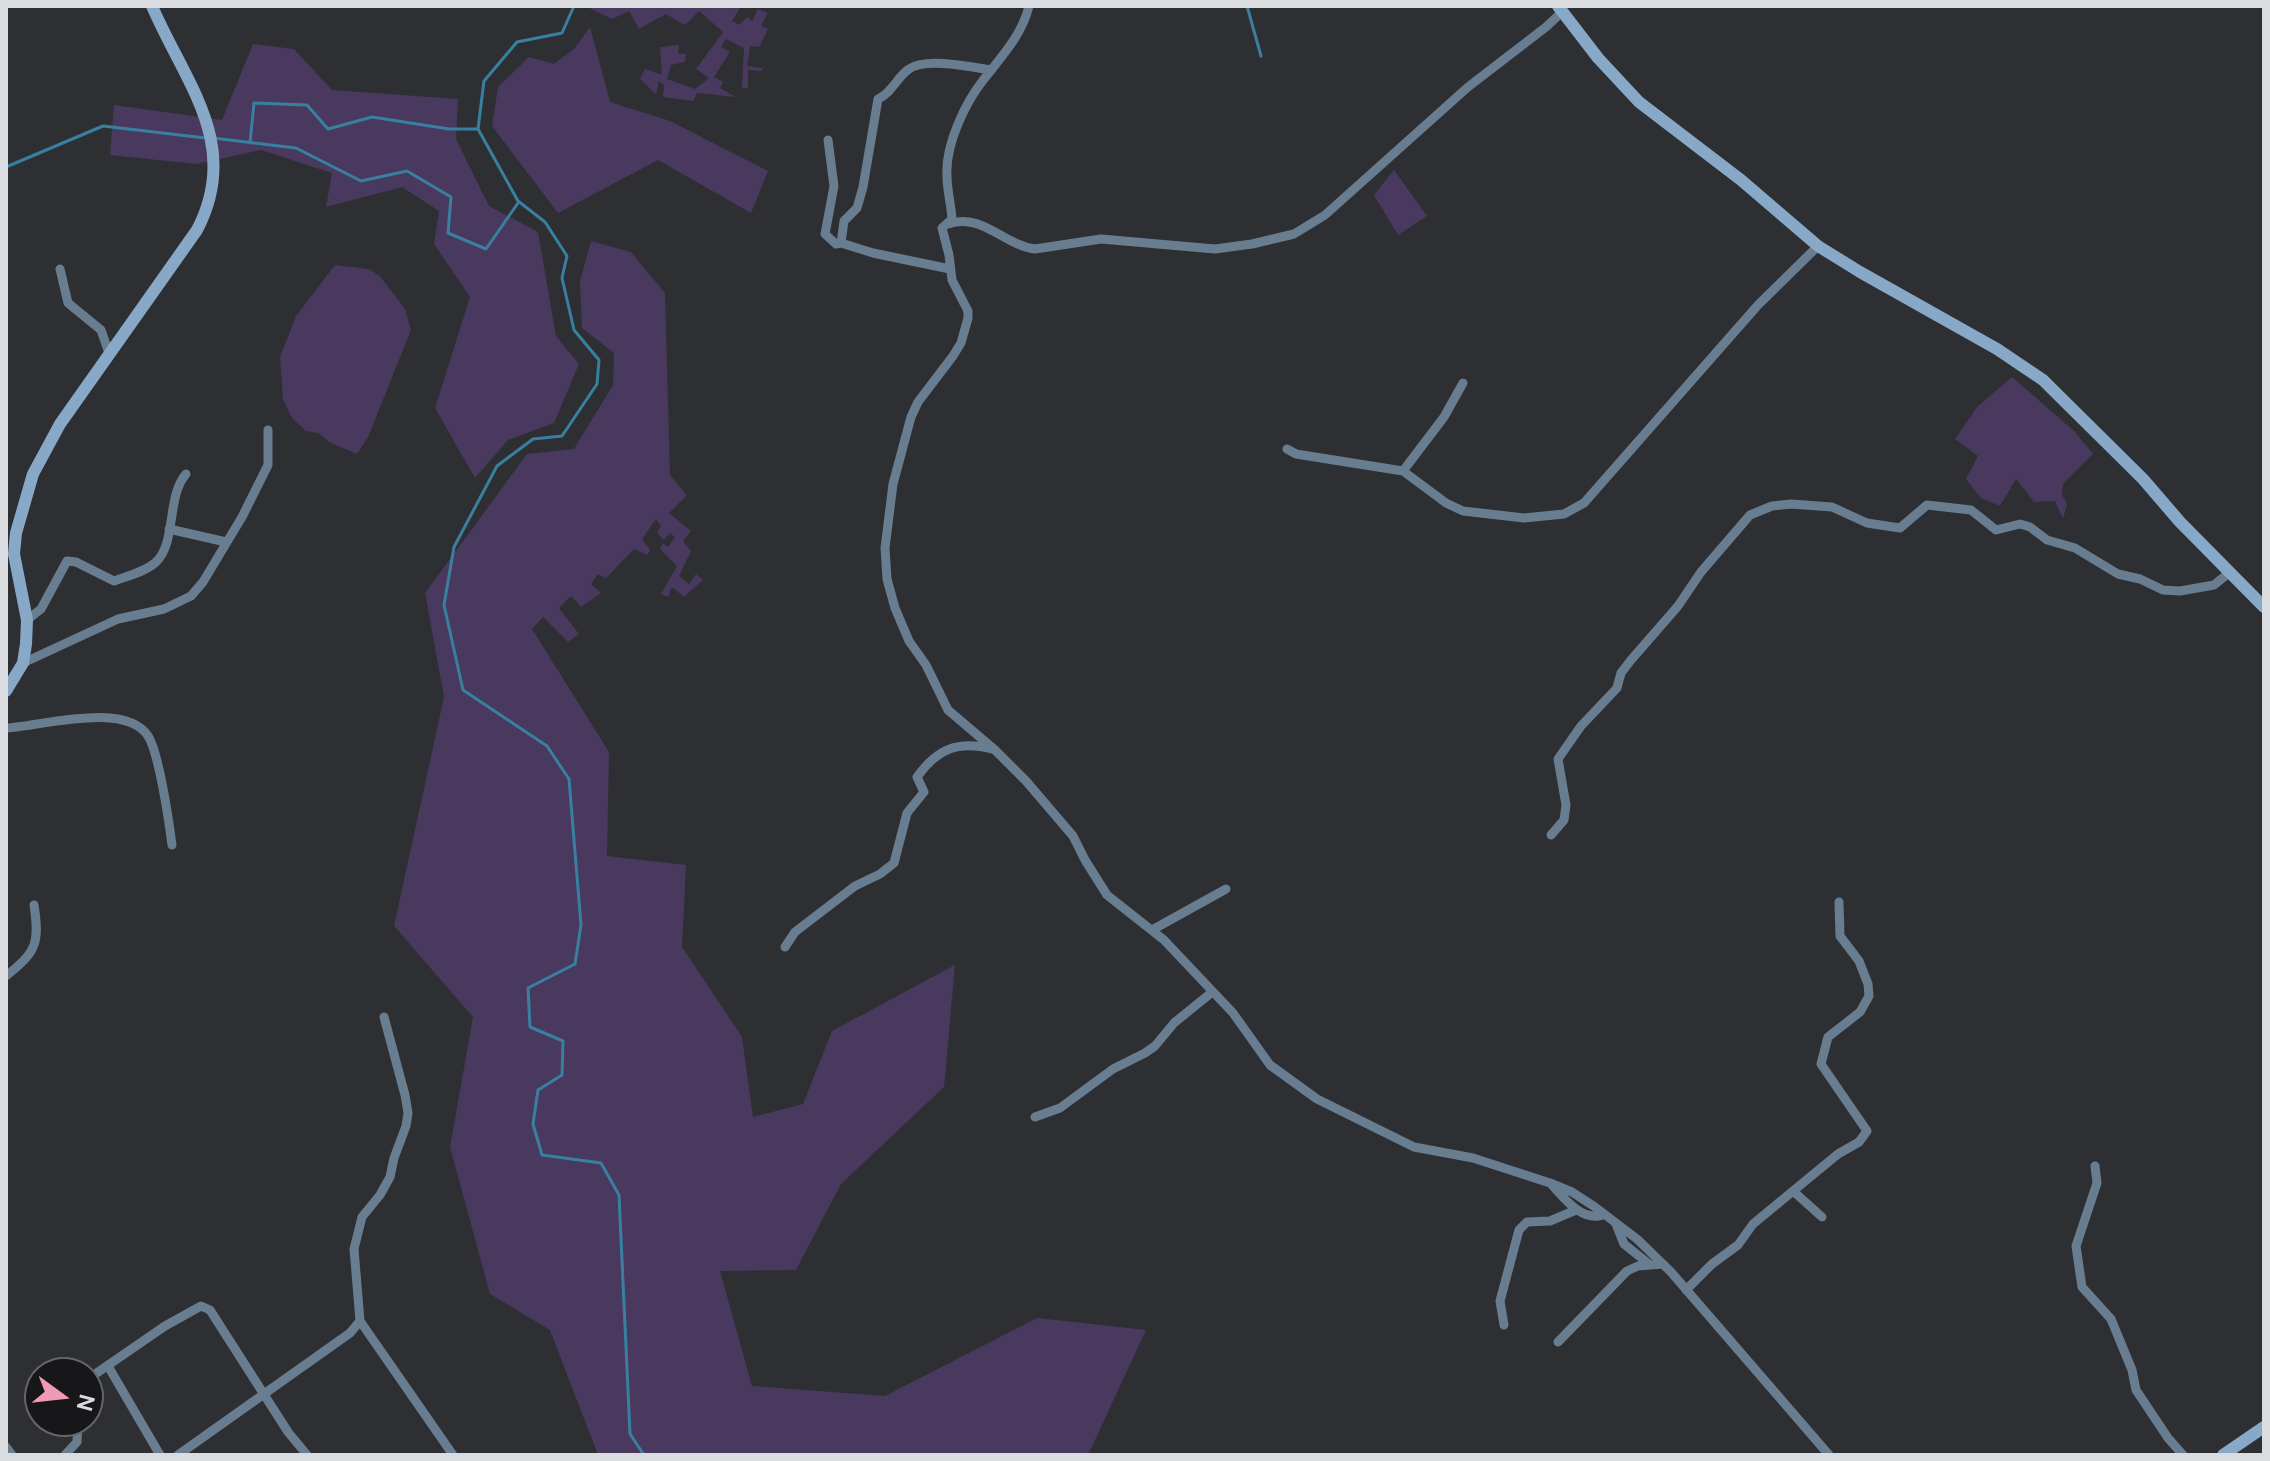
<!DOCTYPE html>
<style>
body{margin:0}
#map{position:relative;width:2270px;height:1461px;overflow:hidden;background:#2e2f33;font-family:"DM Sans",sans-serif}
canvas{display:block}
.frame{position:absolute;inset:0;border:8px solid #dbdcdf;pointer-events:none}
.north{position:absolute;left:24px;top:1357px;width:80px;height:80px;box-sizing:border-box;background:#171719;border:2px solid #656668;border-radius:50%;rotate:105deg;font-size:22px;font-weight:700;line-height:32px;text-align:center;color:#dbdcdf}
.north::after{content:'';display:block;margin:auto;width:28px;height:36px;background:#f09ab5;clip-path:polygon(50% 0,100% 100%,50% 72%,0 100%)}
</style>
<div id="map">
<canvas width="2270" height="1461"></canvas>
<div class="frame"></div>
<div class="north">N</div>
</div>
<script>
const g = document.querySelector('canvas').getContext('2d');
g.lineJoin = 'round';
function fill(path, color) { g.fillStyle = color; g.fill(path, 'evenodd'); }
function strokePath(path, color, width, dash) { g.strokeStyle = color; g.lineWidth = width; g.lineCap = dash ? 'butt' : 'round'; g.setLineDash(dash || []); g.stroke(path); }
fill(new Path2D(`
 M591 6H741L732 21 739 25 747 17 752 21 758 9 768 13 761 26 768 29 759 47 750 46 747 66 762 68V71L748 70V88H742L744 48 726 39 721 47 730 52 714 77 723 82 720 88 736 97 697 93 693 101 663 97 664 85 659 81 656 94 640 79 645 69 662 75 660 47 679 45 678 54H686L685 62 671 65 667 79 695 89 709 78 696 69 723 32 699 11 685 25 666 14 639 29 629 11 612 19 591 9Z
 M590 27 610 102 670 121 768 171 751 213 658 160 558 213 492 126 498 87 529 57 554 64 575 48Z
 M253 44 294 49 332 90 458 99 456 139 489 206 538 232 556 336 579 364 554 423 508 440 475 478 435 408 470 297 434 244 439 211 402 187 326 207 332 173 261 150 196 164 110 155 114 105 222 120Z
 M1394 170 1427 216 1398 235 1374 195Z
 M591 241 631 252 665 293 670 475 687 495 669 513 691 531 683 541 691 551 679 576 689 584 696 574 703 580 684 597 672 587 668 597 661 594 677 566 660 549 663 543 668 547 675 537 670 533 664 540 657 533 661 526 656 519 642 539 650 550 647 555 634 549 606 578 598 574 591 584 601 593 581 607 571 596 559 608 579 634 568 642 543 617 532 629 609 752 607 856 686 865 682 947 742 1037 753 1117 803 1104 832 1031 955 965 944 1087 841 1184 796 1270 720 1271 752 1386 885 1396 1037 1318 1146 1330 1088 1455H598L550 1330 490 1294 450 1147 473 1017 394 926 444 697 425 593 527 454 574 449 613 385 614 353 582 328 580 281Z
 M335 265 369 269 380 276 405 309 411 330 368 437 357 454 329 442 318 433 306 431 292 418 283 399 280 357 296 316Z
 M2012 377 2074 431 2093 454 2063 484 2062 495 2067 504 2063 519 2055 501 2034 502 2016 479 2000 506 1981 498 1966 479 1978 456 1955 439 1978 406Z`), '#49395e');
strokePath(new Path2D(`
 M574 6 562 33 517 42 484 81 478 129 518 201 545 222 567 256 562 278 574 330 599 360 597 384 562 436 533 439 497 466 454 547 444 605 463 690 547 746 569 779 581 925 575 964 528 988 530 1027 563 1041 562 1075 538 1090 533 1124 542 1155 601 1163 619 1195 630 1434 644 1455
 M1247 6 1261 56
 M213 138 296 148 361 181 407 171 451 197 448 233 486 249 518 203
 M250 143 254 103 307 105 328 129 372 117 449 129H478
 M6 167 103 126 205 138`), '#3980a0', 3);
strokePath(new Path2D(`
 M1029 6C1022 35 1002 56 984 79 965 103 945 145 947 176 947 190 951 204 952 219L942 228 949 255 952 280 968 311V318L961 343 953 356 918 402 911 417 893 484 885 548 887 579 895 608 909 641 926 665 948 710 995 750 1026 781 1073 836 1085 860 1107 895 1164 940 1233 1013 1270 1065 1317 1099 1414 1147 1473 1158 1550 1183 1572 1192 1595 1207 1637 1239 1671 1272 1829 1455
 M828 140 834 186 825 234 836 244 841 243 844 221 857 208 863 187 878 99C893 92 896 78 909 69 925 57 972 67 991 70
 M948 224C982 212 1003 245 1035 249L1101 239 1215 249 1252 244 1294 234 1325 215 1468 87 1546 27 1562 12
 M841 243 873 253 950 269
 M60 269 68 303 101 330 109 353
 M1287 449 1296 454 1403 471 1446 503 1463 511 1524 518 1564 514 1584 503 1758 305 1818 246
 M1403 471 1444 417 1463 383
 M169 529 226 542
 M27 620 41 609 67 561 76 562 114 581C128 576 144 572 155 563 177 544 166 497 186 474
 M23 663 118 619 164 609 191 596 203 582 242 517 268 465V430
 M6 728C42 726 125 701 148 736 159 753 169 822 172 845
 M1551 835 1564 820 1566 805 1558 759 1581 726 1617 688 1621 673 1631 660 1678 606 1701 572 1750 515 1772 506 1791 504 1832 507 1867 523 1900 528 1927 505 1971 510 1996 530 2020 524 2030 527 2047 540 2075 548 2118 574 2140 579 2163 590 2180 591 2214 585 2230 572
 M1152 930 1226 889
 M785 947 795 932 808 922 855 886 880 874 894 863 907 813 924 792 917 777C937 749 958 740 992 749
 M6 976C36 952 40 944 34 905
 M384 1017 405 1095 408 1113 406 1126 394 1158 390 1177 380 1195 362 1217 354 1249 360 1321 453 1455
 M1035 1117 1060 1108 1113 1069 1145 1053 1155 1046 1174 1023 1211 993
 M2095 1166 2097 1183 2076 1246 2082 1287 2111 1319 2132 1370 2136 1390 2168 1438 2183 1455
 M1552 1185C1565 1199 1582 1222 1603 1215
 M1793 1191 1822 1217
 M1616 1224 1624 1244 1649 1264
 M1686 1290 1712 1264 1738 1245 1753 1224 1838 1154 1859 1142 1867 1131 1821 1064 1828 1037 1860 1012 1869 996 1868 984 1859 961 1840 936 1839 902
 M1504 1325 1500 1301 1519 1230 1527 1222 1550 1221 1576 1210
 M1558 1342 1627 1271 1638 1266 1663 1264
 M108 1366 160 1455
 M88 1379 165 1326 201 1306 210 1310 288 1432 307 1455
 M6 1447 12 1455
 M65 1455 77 1442 78 1421
 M178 1455 350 1333 360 1321`), '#697d91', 9);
strokePath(new Path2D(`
 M1558 6 1598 58 1639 102 1741 180 1818 246 1860 272 1997 349 2043 380 2143 479 2180 522 2264 607
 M6 691 23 663 26 644 27 620 14 554 16 533 33 474 60 424 197 230C242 144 185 83 152 6
 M2223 1455 2264 1427`), '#88a8c8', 12);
</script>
